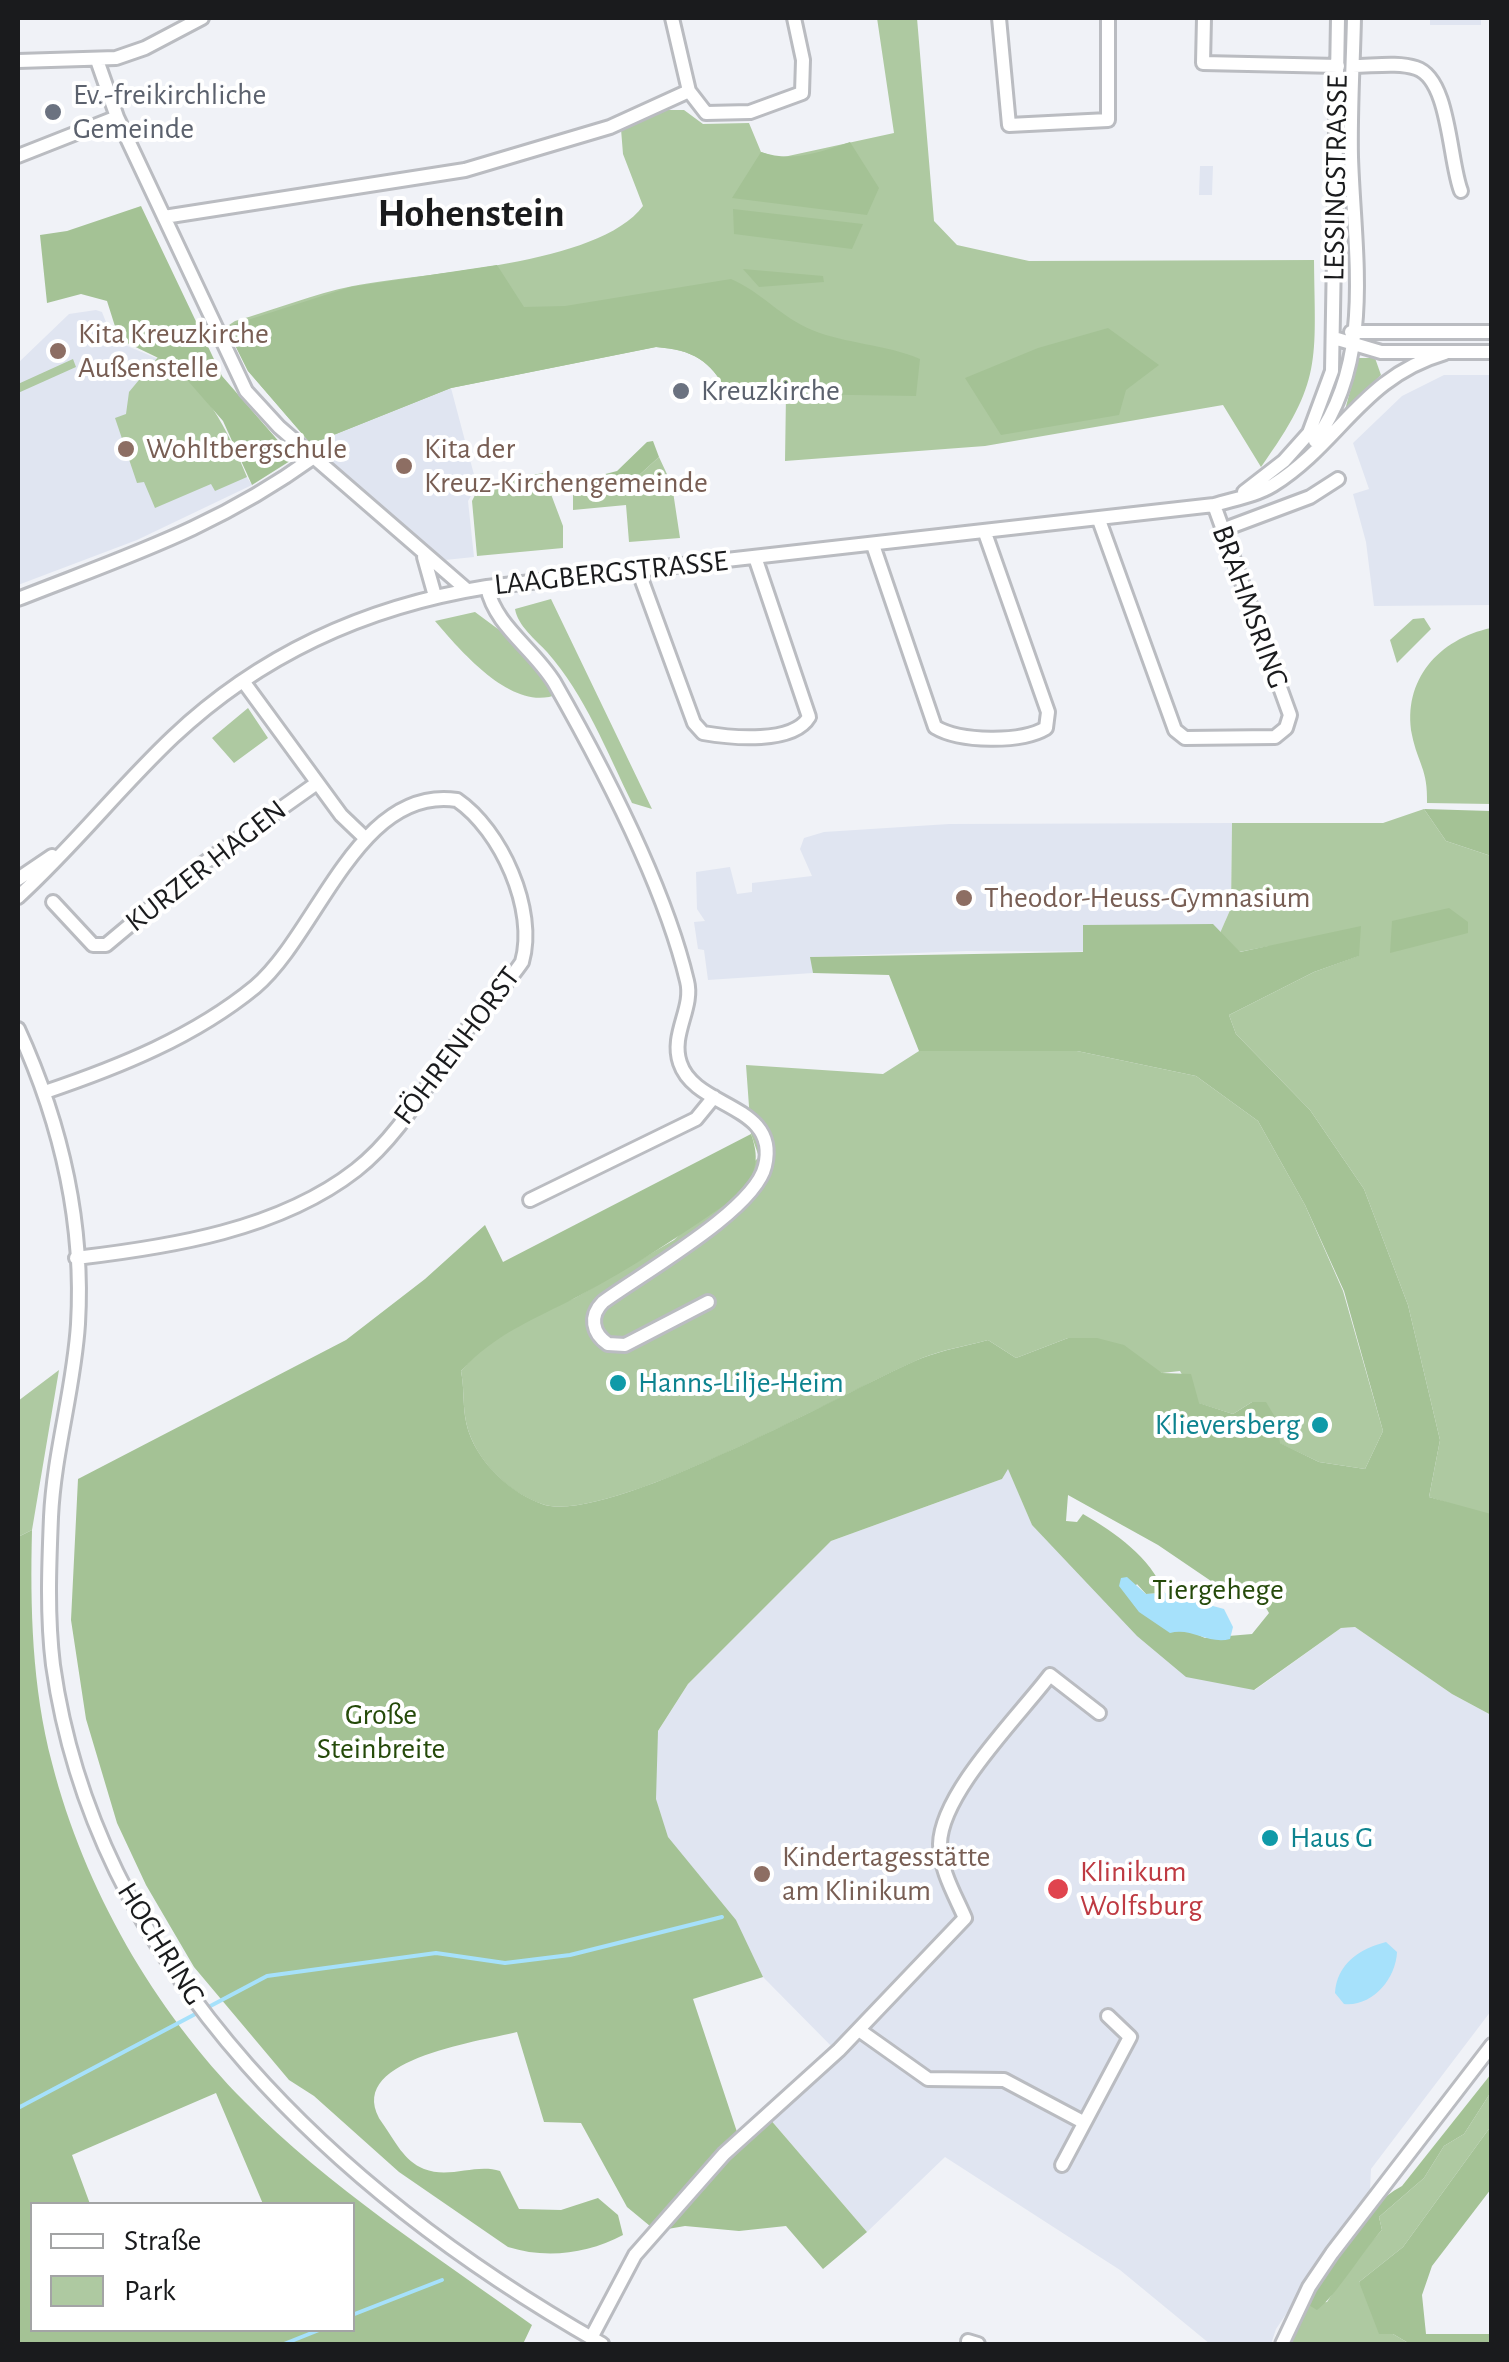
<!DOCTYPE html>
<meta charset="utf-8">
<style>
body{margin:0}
#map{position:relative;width:1509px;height:2362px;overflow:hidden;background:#f0f2f7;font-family:"Alegreya Sans",sans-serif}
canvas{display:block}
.frame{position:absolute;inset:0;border:20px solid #1a1b1d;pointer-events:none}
.legend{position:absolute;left:30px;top:2202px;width:325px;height:130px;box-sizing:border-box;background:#fff;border:2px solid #a3a4a5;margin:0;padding:12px 18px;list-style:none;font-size:30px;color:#1a1b1d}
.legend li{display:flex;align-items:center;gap:20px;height:50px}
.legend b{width:50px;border:2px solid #a3a4a5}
</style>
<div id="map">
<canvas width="1509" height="2362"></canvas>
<div class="frame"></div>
<ul class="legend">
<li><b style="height:12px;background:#fff"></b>Straße</li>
<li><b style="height:28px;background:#aec9a1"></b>Park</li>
</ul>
</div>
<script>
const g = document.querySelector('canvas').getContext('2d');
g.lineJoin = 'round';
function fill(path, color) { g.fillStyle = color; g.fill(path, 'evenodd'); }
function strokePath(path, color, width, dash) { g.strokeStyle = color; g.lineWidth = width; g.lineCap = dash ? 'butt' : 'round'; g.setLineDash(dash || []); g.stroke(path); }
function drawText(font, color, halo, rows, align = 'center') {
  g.font = font + ' "Alegreya Sans",sans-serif'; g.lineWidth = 8; g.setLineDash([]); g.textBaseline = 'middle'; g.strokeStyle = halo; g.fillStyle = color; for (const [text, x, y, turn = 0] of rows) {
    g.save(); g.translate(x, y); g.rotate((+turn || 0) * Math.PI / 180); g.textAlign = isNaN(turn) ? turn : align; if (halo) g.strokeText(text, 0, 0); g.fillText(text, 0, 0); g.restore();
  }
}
fill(new Path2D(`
 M1430 18H1481V25H1430Z
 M1200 166H1213L1212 195H1199Z
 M96 310 102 312 113 340 175 366 252 485 137 540 18 585V363L69 314Z
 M1444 375H1491V605L1374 606 1366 542 1353 494 1369 489 1353 443 1402 396Z
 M451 388 477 486 468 501 474 557 445 560 311 444Z
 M1232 823 1231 908 1220 933 1162 952 967 951 811 957 813 973 708 980 704 950 698 949 694 922 705 921 697 909 696 872 730 867 737 894 752 892V883L812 876 800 849 804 838 824 832 949 824Z
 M1008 1467 1032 1525 1077 1571 1255 1690 1341 1628 1355 1627 1452 1694 1491 1715V2011L1371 2169 1370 2190 1276 2329 1271 2344H1210L1120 2270 945 2157 867 2232 769 2118 840 2055 763 1977 693 1998 617 1796 688 1684 831 1541 1002 1479Z`), '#e0e5f1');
fill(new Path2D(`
 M877 18H917L934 221 957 245 1029 261 1314 260C1315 361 1323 381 1261 467L1223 405 985 446 785 461 786 394 728 393C710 360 693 350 656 347L451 388 311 444 248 371 226 327 235 321C274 310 313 294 353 286 425 272 598 266 643 206L623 154 621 129 664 110H684L703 124 749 123 761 152 779 158 894 133Z
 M158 357C204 380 228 431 247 477L215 491 211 484 155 508 144 482 137 483 115 418 126 414 129 392Z
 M1359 358H1375L1381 375 1345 410Z
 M73 359 76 367 18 393V384Z
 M659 457 672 485 680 538 629 542 626 505 573 510V494L626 487Z
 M543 473 563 526V548L477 556 472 501 480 485Z
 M551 599 652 809 632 803C607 752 585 695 547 652 535 639 518 626 515 609Z
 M475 612 502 632 558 694C513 714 460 650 435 621Z
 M1424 618 1431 629 1397 663 1390 640 1413 619Z
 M1491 628V804L1427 803C1428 769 1418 764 1412 735 1402 680 1439 639 1491 628Z
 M248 708 268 738 234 763 212 738Z
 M1424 809 1446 841 1491 856 1489 1516 1429 1497 1440 1440 1408 1305 1364 1189 1310 1110 1236 1034 1229 1015 1314 972 1358 956 1270 946 1239 952 1220 933 1231 908 1232 823H1383Z
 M919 1051H1077L1196 1076 1258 1121 1305 1205 1343 1291 1383 1431 1365 1469 1319 1462 1279 1443 1275 1417 1252 1402 1233 1414 1198 1403 1180 1371 1162 1373 1068 1338 1016 1358 988 1340C966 1346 942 1350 922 1358 850 1389 607 1527 542 1504 506 1492 470 1455 465 1416 463 1401 464 1387 461 1371L478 1352 525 1319 575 1298 674 1240 759 1157 751 1134 746 1065 883 1074Z
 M59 1370 32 1530 18 1537V1401Z
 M1491 2092V2126L1403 2247 1359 2282 1393 2334 1410 2344H1291L1307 2304 1327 2302 1352 2263 1382 2230 1379 2217 1424 2178 1444 2146 1464 2134Z`), '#aec9a1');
fill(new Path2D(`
 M850 142 879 188 867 215 732 198 761 152C792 163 820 152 850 142Z
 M141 206 222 376 288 452 290 461 252 485 223 421 175 366 119 339 107 301 81 294 47 303 40 235 67 231Z
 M733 209 863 224 852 249 734 234Z
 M497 265 524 307 565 306 731 279C760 291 782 318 812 330 846 344 885 344 920 359L916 396 728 393C710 360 693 350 656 347L451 388 311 444 248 371 226 327 350 287Z
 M743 269 823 276 824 282 759 287Z
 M1108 328 1159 365 1126 390 1119 415 1001 435 965 378 1038 348Z
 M653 441 659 457 626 487 573 494 571 483 617 471 647 442Z
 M1424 809 1491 811V856L1446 841Z
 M1449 908 1468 922V933L1390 953 1392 921Z
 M1213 924 1240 952 1361 926 1359 956 1314 972 1229 1015 1236 1034 1310 1110 1364 1189 1408 1305 1440 1440 1429 1497 1491 1514V1715L1452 1694 1355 1627 1341 1628 1254 1690 1186 1677 1137 1636 1032 1525 1008 1469 1002 1479 831 1541 688 1684 658 1731 656 1799 668 1837 736 1920 763 1977 693 1999 740 2141 769 2118 867 2232 823 2269 786 2226 739 2231 685 2226 656 2231 627 2207 581 2123 544 2122 517 2032C478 2042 338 2060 383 2124 395 2141 404 2161 424 2169 450 2179 476 2163 500 2171L519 2209 561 2210 598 2198 618 2215 623 2235C587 2254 546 2259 508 2247L399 2172 314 2096 289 2080 194 1967 146 1885 117 1823 86 1719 71 1620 78 1479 346 1340 425 1279 485 1225 503 1262 751 1134C761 1162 755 1176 735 1198 684 1233 632 1268 577 1297 533 1320 496 1333 461 1371 464 1386 463 1401 465 1416 470 1455 506 1491 542 1504 607 1527 850 1388 922 1358 943 1350 966 1346 988 1340L1016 1358 1068 1338H1097L1124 1345 1162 1373 1191 1374 1199 1403 1233 1414 1252 1402H1266L1275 1417 1280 1443 1319 1462 1365 1469 1383 1431 1344 1291 1305 1205 1258 1121 1196 1076 1077 1051H919L889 975 813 973 810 957 1083 952V925ZM1068 1495 1158 1545 1211 1581 1259 1596 1269 1613 1252 1634 1205 1638 1135 1606 1128 1595 1137 1584 1146 1594 1165 1593C1149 1556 1117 1534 1083 1514L1077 1522 1066 1521Z
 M32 1530C30 1608 32 1687 52 1763 84 1888 154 2010 245 2102 327 2186 436 2256 532 2325L523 2344H18V1537ZM216 2093 263 2204H352V2330H32V2204H90L72 2155Z
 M1491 2074V2092L1464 2134 1444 2146 1424 2178 1379 2217 1382 2230C1362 2252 1336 2296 1317 2310L1307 2304C1333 2266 1360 2208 1402 2186Z
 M1491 2126V2189L1432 2266 1422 2295 1426 2334H1491V2344H1410L1393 2334H1379L1359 2282 1403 2247Z`), '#a4c295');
fill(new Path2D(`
 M1127 1577 1146 1594 1165 1593 1224 1609 1233 1627 1230 1639C1209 1645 1191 1627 1170 1633L1139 1612 1119 1586 1121 1578Z
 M1386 1942 1397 1952C1396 1979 1372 2007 1344 2004L1335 1993C1337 1964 1359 1949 1386 1942Z`), '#a6e1fb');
strokePath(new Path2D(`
 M18 2108 267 1976 436 1953 505 1963 570 1955 722 1917
 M352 2315 442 2280
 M284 2344 319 2330`), '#a6e1fb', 4);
const minor = new Path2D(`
 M672 18 689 91 706 113 750 112 802 93 803 60 794 18
 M999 18 1009 125 1108 120V18
 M1204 18 1203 63 1338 66
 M97 60 117 117 246 391 279 427 467 590
 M18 61 116 58 145 48 202 18
 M1353 66C1373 66 1398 62 1416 68 1450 79 1449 161 1461 191
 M18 156 117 117
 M164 217 465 170 610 127 689 91
 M1351 332H1492
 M1334 338 1381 352H1492
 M1315 441C1375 358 1354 253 1351 157 1350 110 1353 64 1354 18
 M1244 492 1284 461 1309 433 1332 371 1338 18
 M1099 520 1175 730 1185 738 1275 737 1286 728 1290 715 1214 505
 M1222 530 1310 497 1338 479
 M873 545 935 727C960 742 1021 743 1046 728L1048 712 985 533
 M424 557 435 596
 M638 570 694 723 703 733C732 738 793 744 809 717L755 557
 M487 587C495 626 533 648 554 682 603 768 664 884 687 981 694 1008 670 1034 680 1063 695 1109 780 1104 765 1166 755 1210 641 1274 603 1302 589 1316 592 1333 608 1344L625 1345 708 1302
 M18 599C127 556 216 528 314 457
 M243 681 341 815 364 837
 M18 879 52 856
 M18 897C73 847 119 788 173 737 261 654 368 606 487 587L1214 505C1233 499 1255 496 1273 485 1340 443 1362 377 1445 353
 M53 902 93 945H106L204 863 317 783
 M18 1029C60 1121 84 1222 78 1324 74 1389 54 1452 51 1517 49 1566 47 1616 53 1665 96 1972 345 2198 602 2344
 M45 1092C119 1067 194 1037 255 987 318 934 358 785 457 800 501 830 537 910 522 962 505 987 483 1008 465 1032 430 1078 402 1134 356 1170 279 1230 170 1247 76 1258
 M530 1200 696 1119 714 1097
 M859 2030 928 2079 1004 2080 1083 2122
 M1062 2165 1130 2037 1108 2016
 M591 2338 635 2255 724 2154 839 2050 965 1918C955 1895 940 1870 940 1844 941 1793 1019 1716 1050 1675L1099 1713
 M968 2341 978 2344
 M1282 2344 1309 2287 1332 2253 1492 2045`);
strokePath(minor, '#babcc1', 18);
strokePath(minor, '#fff', 12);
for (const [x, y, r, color] of [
 [53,112,10,"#6b7280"],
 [58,351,10,"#8d6e63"],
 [681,391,10,"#6b7280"],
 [126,449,10,"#8d6e63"],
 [404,466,10,"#8d6e63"],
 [964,898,10,"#8d6e63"],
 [618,1383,10,"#0f9aa8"],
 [1320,1425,10,"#0f9aa8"],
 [1270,1838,10,"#0f9aa8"],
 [762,1874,10,"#8d6e63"],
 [1058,1889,12,"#e0444e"]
]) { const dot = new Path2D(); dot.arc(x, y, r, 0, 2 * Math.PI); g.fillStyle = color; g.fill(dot); strokePath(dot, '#fff', 4); }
drawText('30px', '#5b616d', '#fff', [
 ["Ev.-freikirchliche",73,95],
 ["Gemeinde",73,129],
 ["Kreuzkirche",701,391]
], 'left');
drawText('30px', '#1a1b1d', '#fff', [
 ["LESSINGSTRASSE",1336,178,-89],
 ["LAAGBERGSTRASSE",611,573,-6],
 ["BRAHMSRING",1250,607,70],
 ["KURZER HAGEN",206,866,-38],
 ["FÖHRENHORST",457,1046,-53],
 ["HOCHRING",161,1944,58]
]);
drawText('30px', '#785e54', '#fff', [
 ["Kita Kreuzkirche",78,334],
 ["Außenstelle",78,368],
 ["Wohltbergschule",146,449],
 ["Kita der",424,449],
 ["Kreuz-Kirchengemeinde",424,483],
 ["Theodor-Heuss-Gymnasium",984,898],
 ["Kindertagesstätte",782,1857],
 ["am Klinikum",782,1891]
], 'left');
drawText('30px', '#0d838f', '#fff', [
 ["Hanns-Lilje-Heim",638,1383],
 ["Klieversberg",1300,1425,"right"],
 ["Haus G",1290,1838]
], 'left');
drawText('30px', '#254a0a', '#fff', [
 ["Tiergehege",1218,1590],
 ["Große",381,1715],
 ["Steinbreite",381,1749]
]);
drawText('30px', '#be3a42', '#fff', [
 ["Klinikum",1080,1872],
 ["Wolfsburg",1080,1906]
], 'left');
drawText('bold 40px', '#1a1b1d', '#fff', [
 ["Hohenstein",471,214]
]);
</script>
